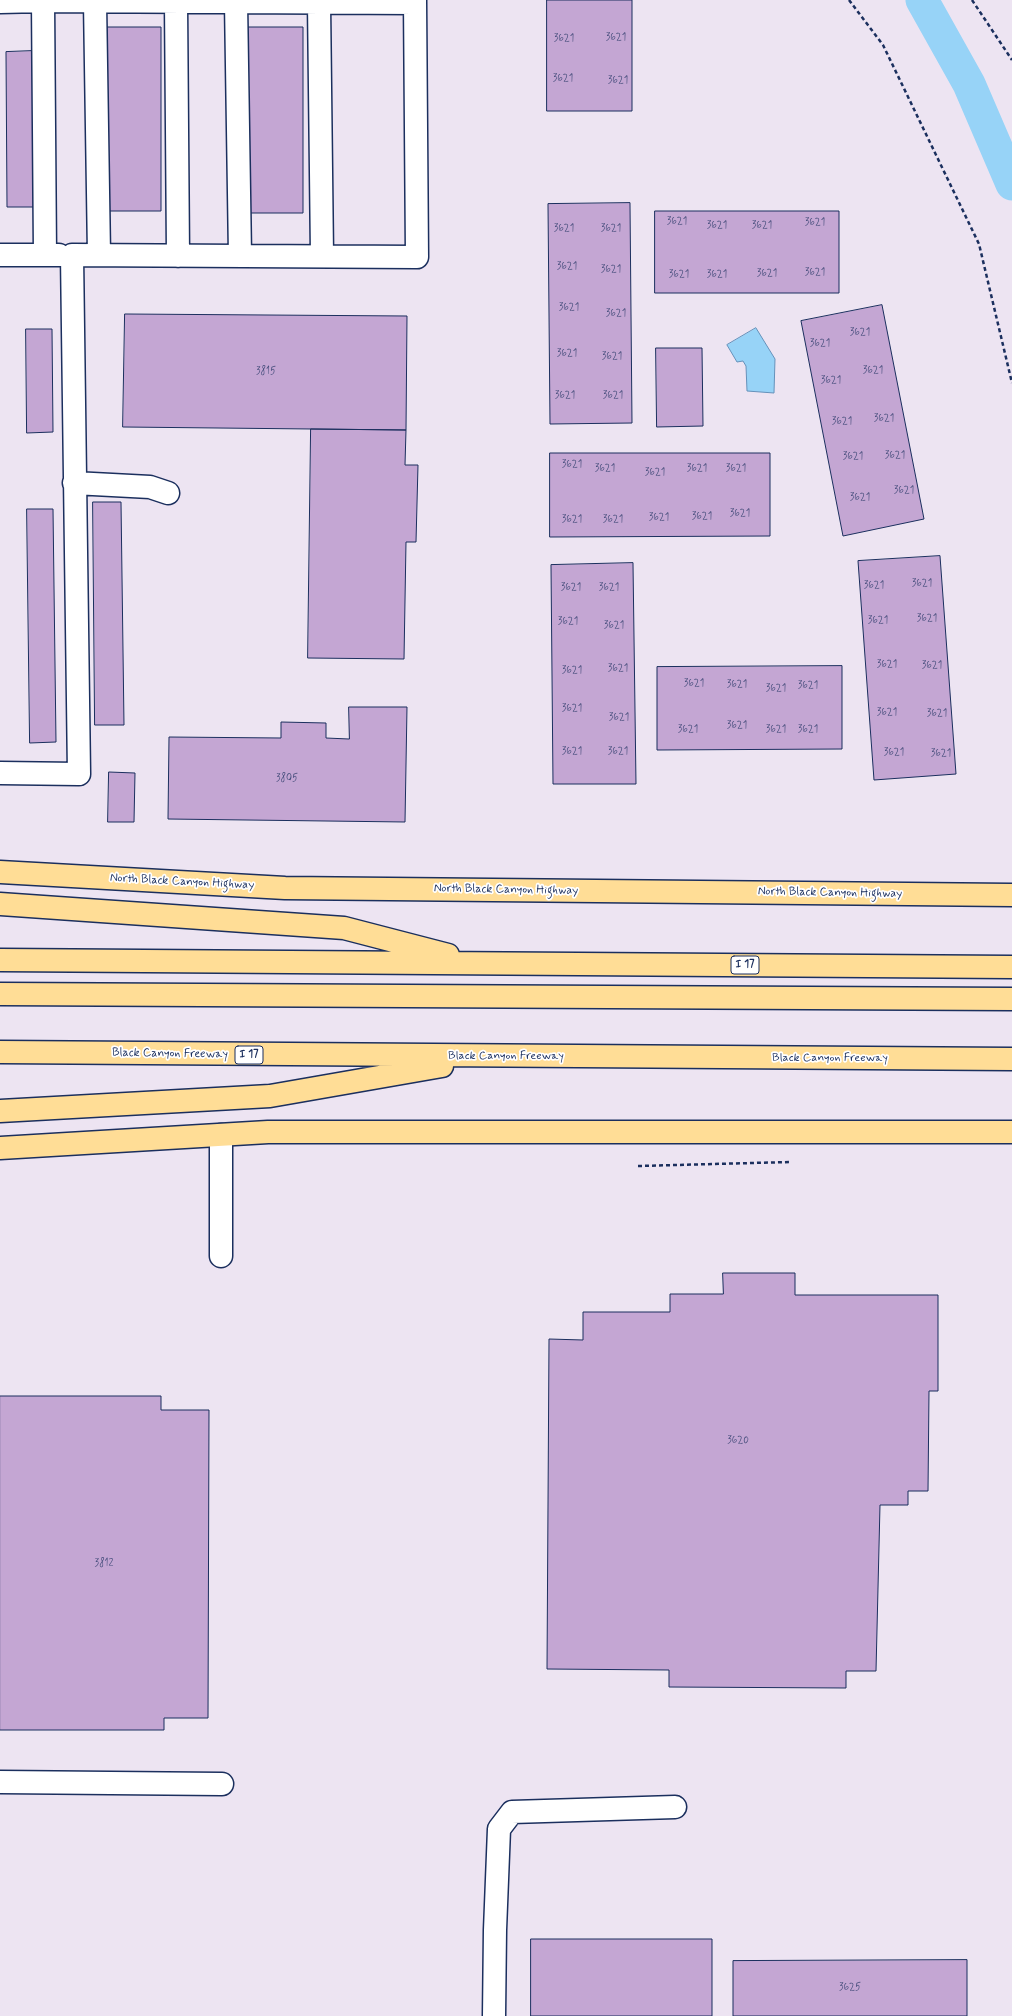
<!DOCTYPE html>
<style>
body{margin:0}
canvas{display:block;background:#ede4f2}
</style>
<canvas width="1012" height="2016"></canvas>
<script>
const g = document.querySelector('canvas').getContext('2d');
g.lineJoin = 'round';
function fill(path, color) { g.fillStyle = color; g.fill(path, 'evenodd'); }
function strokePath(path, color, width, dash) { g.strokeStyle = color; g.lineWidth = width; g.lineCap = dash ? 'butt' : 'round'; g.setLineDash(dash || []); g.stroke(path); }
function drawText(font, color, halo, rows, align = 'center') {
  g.font = font + ' Mynerve,sans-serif'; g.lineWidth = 3.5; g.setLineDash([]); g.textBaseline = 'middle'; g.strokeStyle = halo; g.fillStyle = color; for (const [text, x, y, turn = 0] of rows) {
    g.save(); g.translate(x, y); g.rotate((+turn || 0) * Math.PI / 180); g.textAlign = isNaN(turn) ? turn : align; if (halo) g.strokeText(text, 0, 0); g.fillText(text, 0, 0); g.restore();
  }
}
const water = new Path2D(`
 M756 328 775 359 774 393 747 391 746 366 743 361 737 362 727 345Z`);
fill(water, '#97d3f7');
strokePath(water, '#6591ba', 1);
strokePath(new Path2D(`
 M922 0 969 84 1012 184`), '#97d3f7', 33);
const building = new Path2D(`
 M547 0H632V111H547Z
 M105 27H161V211H105Z
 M247 27H303V213H247Z
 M32 51 34 207H7L6 52Z
 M630 203 632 423 550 424 548 204Z
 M655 211H839V293H655Z
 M882 305 924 519 843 536 801 321Z
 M125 314 407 316 406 430 123 427Z
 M26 329H52L53 432 27 433Z
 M656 348H702L703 426 657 427Z
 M311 429 406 430 405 465H418L416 542H406L404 659 308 658Z
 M550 453H770V536L550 537Z
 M93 502H121L124 725H95Z
 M27 509H53L56 742 30 743Z
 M940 556 956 774 874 780 858 561Z
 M633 563 636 784H553L551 565Z
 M842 666V749L657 750V667Z
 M349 707H407L405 822 168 819 169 737 281 738V722L326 723V738L349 739Z
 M109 772 135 773 134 822H108Z
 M723 1273H795V1295H938V1391H929L928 1491H908V1505H880L876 1671H846V1688L669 1687V1670L547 1669 549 1339 583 1340V1312H670V1294H723Z
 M0 1396H161V1410H209L208 1718H164V1730H0Z
 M531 1939H712V2016H531Z
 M967 1960V2016H733V1961Z`);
fill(building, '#c4a6d3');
strokePath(building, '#1b2f5e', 1);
const minor = new Path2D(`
 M0 2 43 1
 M95 2 99 255
 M176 2 178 256
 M236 2 240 256
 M319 3 322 256
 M0 255H59
 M45 255 43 1 415 3
 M74 483 150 487 168 493
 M0 773 79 774 72 255 417 257 415 0
 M221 1135V1256
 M0 1782 222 1784
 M494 2016 495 1930 499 1829 512 1812 675 1807`);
const major = new Path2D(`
 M0 872 285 888 1012 895
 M0 1148 268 1132H1012`);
const highway = new Path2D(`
 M0 904 344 928 448 955
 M0 960 1012 967
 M0 994 1012 999
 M0 1052 1012 1059
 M0 1111 270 1096 442 1066`);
strokePath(minor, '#1b2f5e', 25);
strokePath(major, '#1b2f5e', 25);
strokePath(highway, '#1b2f5e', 25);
strokePath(new Path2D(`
 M849 0 883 45 979 244 1012 383
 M972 0 1012 60
 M638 1166 790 1162`), '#1b2f5e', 2.5, [4, 3]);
strokePath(minor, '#fff', 22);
strokePath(major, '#ffdd96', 22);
strokePath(highway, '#ffdd96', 22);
drawText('10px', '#454d7b', null, [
 ["3621",616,38],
 ["3621",564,39],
 ["3621",563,79],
 ["3621",618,81],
 ["3621",677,222],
 ["3621",815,223],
 ["3621",717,226],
 ["3621",762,226],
 ["3621",564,229],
 ["3621",611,229],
 ["3621",567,267],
 ["3621",611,270],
 ["3621",815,273],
 ["3621",767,274],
 ["3621",679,275],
 ["3621",717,275],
 ["3621",569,308],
 ["3621",616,314],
 ["3621",860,333],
 ["3621",820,344],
 ["3621",567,354],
 ["3621",612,357],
 ["3621",873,371],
 ["3815",266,372],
 ["3621",831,381],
 ["3621",565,396],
 ["3621",613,396],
 ["3621",884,419],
 ["3621",842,422],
 ["3621",895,456],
 ["3621",853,457],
 ["3621",572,465],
 ["3621",605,469],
 ["3621",697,469],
 ["3621",736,469],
 ["3621",655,473],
 ["3621",904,491],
 ["3621",860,498],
 ["3621",740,514],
 ["3621",702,517],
 ["3621",659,518],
 ["3621",572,520],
 ["3621",613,520],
 ["3621",922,584],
 ["3621",874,586],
 ["3621",571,588],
 ["3621",609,588],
 ["3621",927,619],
 ["3621",878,621],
 ["3621",568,622],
 ["3621",614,626],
 ["3621",887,665],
 ["3621",932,666],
 ["3621",618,669],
 ["3621",572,671],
 ["3621",694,684],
 ["3621",737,685],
 ["3621",808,686],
 ["3621",776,689],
 ["3621",572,709],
 ["3621",887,713],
 ["3621",937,714],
 ["3621",619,718],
 ["3621",737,726],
 ["3621",688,730],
 ["3621",776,730],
 ["3621",808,730],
 ["3621",572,752],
 ["3621",618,752],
 ["3621",894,753],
 ["3621",941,754],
 ["3805",287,779],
 ["3620",738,1441],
 ["3812",104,1564],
 ["3625",850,1988]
]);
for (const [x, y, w] of [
 [745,965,28],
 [249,1055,28]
]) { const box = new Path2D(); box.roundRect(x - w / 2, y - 9, w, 18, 3); g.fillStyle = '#fff'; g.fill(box); strokePath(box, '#1b2f5e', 1); }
drawText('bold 11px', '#1b2f5e', null, [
 ["I 17",745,965],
 ["I 17",249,1055]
]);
drawText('12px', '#1b2f5e', '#fff', [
 ["North Black Canyon Highway",182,882,3],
 ["North Black Canyon Highway",506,890,1],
 ["North Black Canyon Highway",830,893,1],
 ["Black Canyon Freeway",170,1054,1],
 ["Black Canyon Freeway",506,1056],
 ["Black Canyon Freeway",830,1058]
]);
</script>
